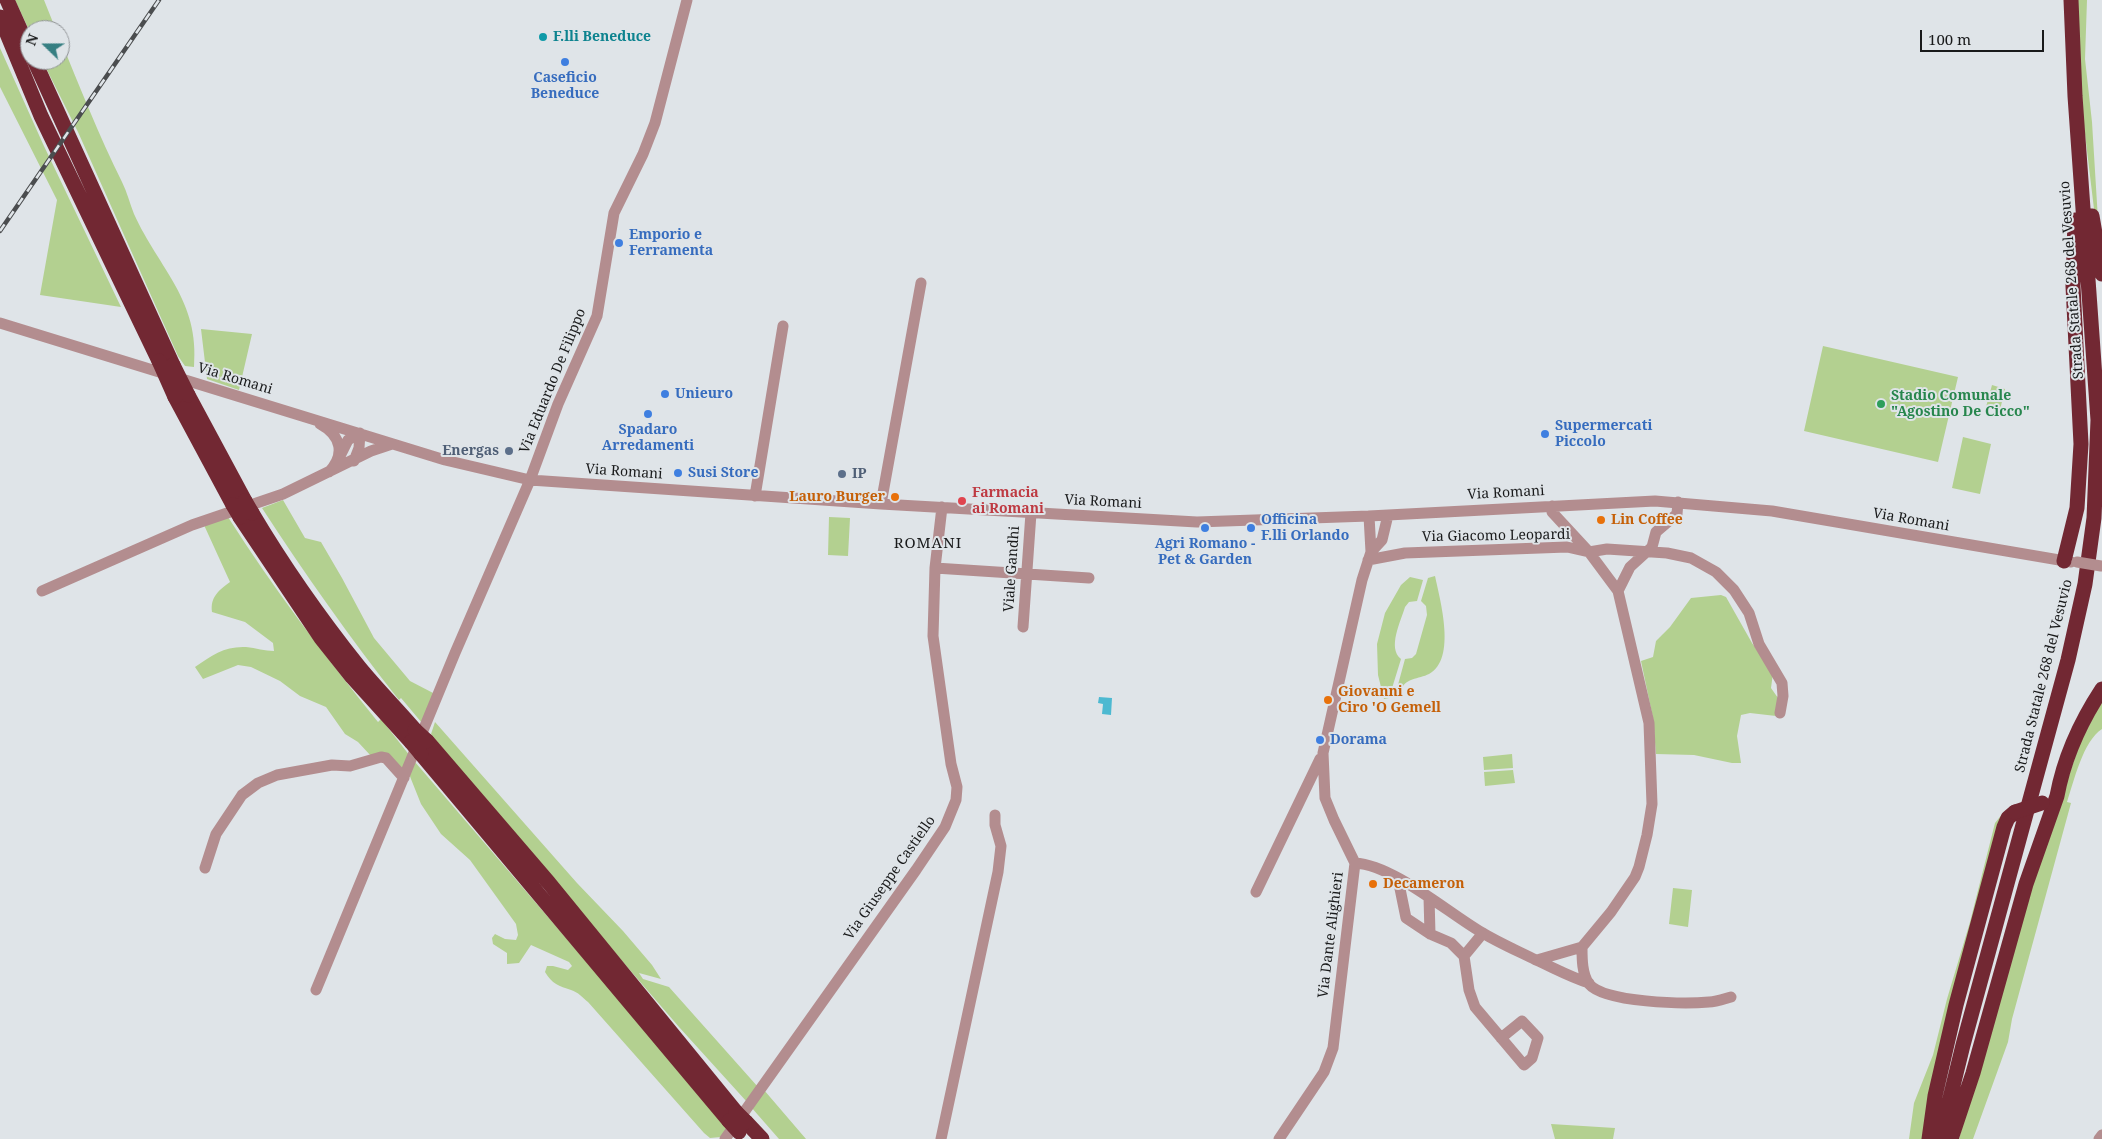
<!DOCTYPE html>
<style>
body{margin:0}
#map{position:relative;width:2102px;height:1139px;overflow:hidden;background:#dfe4e8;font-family:"Noto Serif",serif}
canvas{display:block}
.north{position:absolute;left:20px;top:20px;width:50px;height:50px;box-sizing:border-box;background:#dfe4e8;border:1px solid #909396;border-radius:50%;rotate:292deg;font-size:14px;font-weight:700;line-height:20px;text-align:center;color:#191a1b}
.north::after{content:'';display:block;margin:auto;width:18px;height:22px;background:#367f82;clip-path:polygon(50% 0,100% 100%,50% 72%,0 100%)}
.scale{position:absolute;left:1920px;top:30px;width:124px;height:22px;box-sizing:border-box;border:2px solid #191a1b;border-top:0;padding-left:6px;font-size:15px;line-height:18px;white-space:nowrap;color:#191a1b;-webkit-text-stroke:4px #dfe4e8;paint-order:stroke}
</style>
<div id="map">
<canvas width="2102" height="1139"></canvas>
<div class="north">N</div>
<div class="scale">100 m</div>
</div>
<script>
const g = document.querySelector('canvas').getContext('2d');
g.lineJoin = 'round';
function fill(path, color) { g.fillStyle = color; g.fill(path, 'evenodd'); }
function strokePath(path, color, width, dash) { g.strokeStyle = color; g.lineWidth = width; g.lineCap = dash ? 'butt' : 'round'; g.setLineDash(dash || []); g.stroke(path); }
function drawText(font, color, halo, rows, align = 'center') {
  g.font = font + ' "Noto Serif",serif'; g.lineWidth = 4; g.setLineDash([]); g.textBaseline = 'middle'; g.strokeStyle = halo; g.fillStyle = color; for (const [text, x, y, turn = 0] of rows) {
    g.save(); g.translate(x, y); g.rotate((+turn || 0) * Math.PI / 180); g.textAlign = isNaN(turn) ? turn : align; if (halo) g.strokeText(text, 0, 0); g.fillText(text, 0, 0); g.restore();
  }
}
fill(new Path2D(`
 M15 0H44L56 30H30V32Z
 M2077 0H2087L2085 59 2092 122 2099 236 2097 234 2082 109Z
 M60 39C80 87 99 136 122 182 127 192 130 204 134 214 159 269 200 300 194 367L185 366 178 356 78 132 42 60H60Z
 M0 48 43 144 121 307 40 295 57 200 0 87Z
 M201 329 252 334 239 390 207 379Z
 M1823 346 1958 377 1938 462 1804 431Z
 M1992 385 2005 389 2000 410 1986 407Z
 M1963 437 1991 444 1980 494 1952 488Z
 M283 500 305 538 321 542 342 578 374 638 410 681 435 694 422 723 401 698 399 700C350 638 305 574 262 508Z
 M228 517C273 588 325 656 378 722L381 719 410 756 403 773 371 756 358 742 345 734 326 707 300 696 280 681 251 667 238 665 203 679 195 667C212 655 225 646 246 647 256 648 265 651 274 651L273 643 245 622 212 612C210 597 219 590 230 582L204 525Z
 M829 517 850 518 848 556 828 555Z
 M1435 576C1440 600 1457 659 1429 674 1419 679 1404 678 1401 691L1396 692 1405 659 1412 658 1416 654 1427 615 1426 606 1421 601 1428 578Z
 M1410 577 1423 580 1417 601 1409 602 1405 607C1401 621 1387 648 1401 659L1389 698 1384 699 1378 675 1377 644 1385 613 1401 585Z
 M1721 595 1726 597 1752 643 1773 673 1771 688 1778 698 1776 716 1750 713 1741 715 1737 736 1741 763H1732L1694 755 1656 754 1653 718 1641 661 1653 657 1656 641 1670 627 1691 598Z
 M2102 700V729C2083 741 2074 781 2067 802L2071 803 2012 1019 2008 1042 1973 1139H1959L2009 951 2080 743Z
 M435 722 577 883 623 931 652 965 661 979 639 973 643 979 669 987 758 1087 747 1102 679 1027 473 788 431 734Z
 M1512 754 1513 768 1484 770 1483 757Z
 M415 762 730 1129 721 1137 710 1138 704 1133 588 1002C583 998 578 992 571 990 559 986 552 984 545 972L547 966H553L568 970 572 966 569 962 531 945 519 963 507 964V953L493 944 492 938 495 934 505 939 516 940 518 935 516 924 470 860 441 834 421 804 409 774Z
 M1513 770 1515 783 1485 786 1484 772Z
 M2003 813 1923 1139H1909L1914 1103 1933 1055 1947 999 1970 922 1995 823Z
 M1673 888 1692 890 1688 927 1669 924Z
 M764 1090 806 1139H779L751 1107Z
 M1551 1124 1615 1128 1613 1139H1555Z`), '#b3d090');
fill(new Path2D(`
 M1099 697 1112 698 1111 715 1102 714 1103 704 1098 703Z`), '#4db9d1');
strokePath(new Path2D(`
 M0 323 445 460 530 480 881 504 1197 522 1369 516 1655 501 1772 511 2071 562
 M320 424C342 436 345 455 329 472
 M340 456 348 440 360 433 359 448 354 461
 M755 496 783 326
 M881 504 921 283
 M1369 516 1371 552
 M1368 560 1405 553 1567 547 1589 552 1607 549 1667 553 1691 558 1716 572 1734 590 1749 613 1759 644 1782 683 1783 696 1780 713
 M935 568 1089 578
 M42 591 192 525 283 494 371 451 392 444
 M1618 591 1630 567 1652 547 1656 532 1677 514 1678 502
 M1023 627 1031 513
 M1355 863C1393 865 1447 912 1481 932 1499 943 1518 951 1536 960 1554 968 1570 977 1589 983
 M205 868 216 834 242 795 258 783 277 775 332 765 350 766 381 757 386 758 404 778
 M1398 879 1406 918 1430 934 1451 943 1464 956 1469 990 1475 1007 1524 1065 1532 1058 1538 1038 1522 1021 1501 1038
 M1256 892 1320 759
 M1429 897 1430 934
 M1582 947C1582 959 1582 974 1589 984 1605 1003 1685 1004 1709 1002 1716 1002 1724 999 1731 997
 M1464 956 1483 933
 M1537 960 1582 947 1611 912 1635 877 1639 867 1647 835 1652 804 1649 723 1618 591 1589 552 1552 512V506
 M316 990 455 653 530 480 558 404 597 316 614 213 643 154 655 123 687 0
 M725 1139 916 870 945 827 956 800 957 787 951 764 933 636 935 568 942 507
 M941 1139 998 872 1001 846 995 825V815
 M1279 1139 1324 1072 1333 1048 1355 863 1334 820 1325 798 1323 753 1362 580 1371 552 1382 540 1388 515
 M2099 1139 2102 1135`), '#b38d8f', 11);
strokePath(new Path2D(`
 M7 0 30 51
 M0 17 41 116 159 361
 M34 60 173 365
 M2092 216 2102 274
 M188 395 245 501
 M175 397 233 505
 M252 513C284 567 320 618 359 667 377 689 397 709 415 730
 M240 517 321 638 352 677 411 742
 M2064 561 2077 508 2081 444 2073 286 2075 220
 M427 741 549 883 736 1112
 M421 754 729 1121
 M746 1122 762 1139
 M1929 1139 1935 1096 1956 1005 2004 827 2008 818 2015 812
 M1940 1139 1963 1045 2068 660 2085 584 2094 518 2098 420 2075 96 2071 0
 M1951 1139 1973 1073 2026 884 2057 796C2064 758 2081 721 2102 689`), '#722833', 15);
const rail = new Path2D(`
 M0 231 159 0`);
strokePath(rail, '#4b4d4f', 4.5);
strokePath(rail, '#dfe4e8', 2.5, [8]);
strokePath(new Path2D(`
 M2077 562 2101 566`), '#b38d8f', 11);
strokePath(new Path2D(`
 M159 361 175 397
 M173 365 188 395
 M245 501 252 513
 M233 505 240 517
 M415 730 427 741
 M411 742 421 754
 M2015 812 2042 803
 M736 1112 746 1122
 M729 1121 739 1132`), '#722833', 15);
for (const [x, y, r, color] of [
 [543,37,5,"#0f9aa8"],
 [565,62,5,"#3f7fe0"],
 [619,243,5,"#3f7fe0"],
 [665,394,5,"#3f7fe0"],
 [1881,404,5,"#2e9e5b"],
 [648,414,5,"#3f7fe0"],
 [1545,434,5,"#3f7fe0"],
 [509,451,5,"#5c6f8a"],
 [678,473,5,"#3f7fe0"],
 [842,474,5,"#5c6f8a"],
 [895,497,5,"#e8710a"],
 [962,501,5,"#e0444e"],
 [1601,520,5,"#e8710a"],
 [1205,528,5,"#3f7fe0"],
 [1251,528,5,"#3f7fe0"],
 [1328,700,5,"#e8710a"],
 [1320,740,5,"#3f7fe0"],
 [1373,884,5,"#e8710a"]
]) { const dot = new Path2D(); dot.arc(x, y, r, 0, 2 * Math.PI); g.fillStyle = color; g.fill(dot); strokePath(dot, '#dfe4e8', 2); }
drawText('bold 14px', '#0d838f', '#dfe4e8', [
 ["F.lli Beneduce",553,37]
], 'left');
drawText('bold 14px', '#366cbe', '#dfe4e8', [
 ["Caseficio",565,78,"center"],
 ["Beneduce",565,94,"center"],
 ["Emporio e",629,235],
 ["Ferramenta",629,251],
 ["Unieuro",675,394],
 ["Supermercati",1555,426],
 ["Piccolo",1555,442],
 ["Spadaro",648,430,"center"],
 ["Arredamenti",648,446,"center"],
 ["Susi Store",688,473],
 ["Officina",1261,520],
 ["F.lli Orlando",1261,536],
 ["Agri Romano -",1205,544,"center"],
 ["Pet & Garden",1205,560,"center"],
 ["Dorama",1330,740]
], 'left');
drawText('14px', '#191a1b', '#dfe4e8', [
 ["Strada Statale 268 del Vesuvio",2072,280,-94],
 ["Via Romani",235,379,17],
 ["Via Eduardo De Filippo",553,381,-68],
 ["Via Romani",624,472,4],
 ["Via Romani",1506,493,-3],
 ["Via Romani",1103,502,3],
 ["Via Romani",1911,520,10],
 ["Via Giacomo Leopardi",1496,536,-1],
 ["Viale Gandhi",1012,569,-86],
 ["Strada Statale 268 del Vesuvio",2044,676,-76],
 ["Via Giuseppe Castiello",890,878,-55],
 ["Via Dante Alighieri",1331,935,-83]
]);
drawText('bold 14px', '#27864d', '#dfe4e8', [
 ["Stadio Comunale",1891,396],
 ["\"Agostino De Cicco\"",1891,412]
], 'left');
drawText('bold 14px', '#4e5e75', '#dfe4e8', [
 ["Energas",499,451],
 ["IP",852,474,"left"]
], 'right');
drawText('bold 14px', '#be3a42', '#dfe4e8', [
 ["Farmacia",972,493],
 ["ai Romani",972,509]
], 'left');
drawText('bold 14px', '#c56008', '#dfe4e8', [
 ["Lauro Burger",885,497,"right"],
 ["Lin Coffee",1611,520],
 ["Giovanni e",1338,692],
 ["Ciro 'O Gemell",1338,708],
 ["Decameron",1383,884]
], 'left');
g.letterSpacing = '1px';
drawText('15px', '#191a1b', '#dfe4e8', [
 ["ROMANI",928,544]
]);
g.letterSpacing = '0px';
</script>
